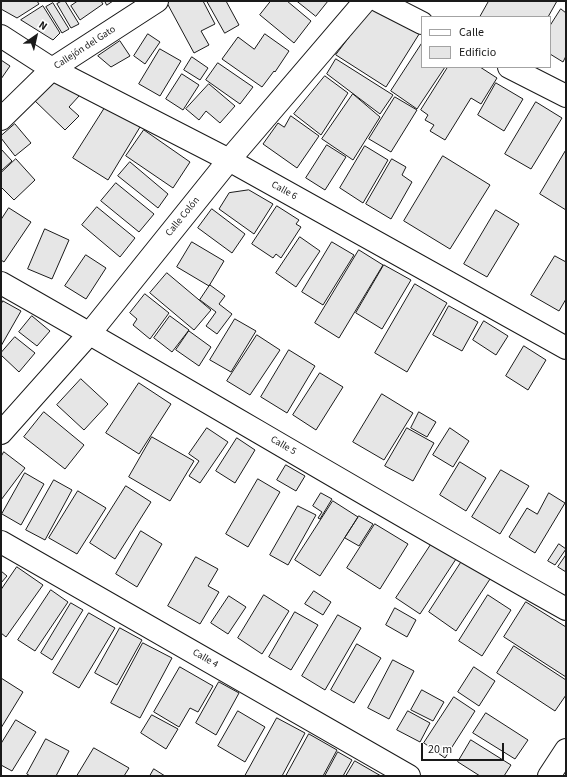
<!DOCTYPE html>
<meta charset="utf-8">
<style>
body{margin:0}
#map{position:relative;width:567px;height:777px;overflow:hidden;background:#fff;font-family:"Source Sans 3",sans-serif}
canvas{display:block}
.frame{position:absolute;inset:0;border:2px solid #1a1a1a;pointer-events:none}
.legend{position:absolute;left:421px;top:16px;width:130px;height:52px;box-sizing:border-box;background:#fff;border:1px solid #a3a3a3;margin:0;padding:5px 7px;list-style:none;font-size:12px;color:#1a1a1a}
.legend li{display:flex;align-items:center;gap:8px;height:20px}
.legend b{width:20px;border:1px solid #a3a3a3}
.north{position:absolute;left:16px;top:16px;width:40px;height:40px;-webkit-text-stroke:3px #fff;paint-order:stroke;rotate:34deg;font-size:11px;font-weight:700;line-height:16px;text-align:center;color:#1a1a1a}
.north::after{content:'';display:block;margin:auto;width:14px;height:18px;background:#1a1a1a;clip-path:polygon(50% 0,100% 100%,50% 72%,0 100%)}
.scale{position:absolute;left:421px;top:743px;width:83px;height:18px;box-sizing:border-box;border:2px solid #1a1a1a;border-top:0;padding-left:5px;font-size:12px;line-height:14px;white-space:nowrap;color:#1a1a1a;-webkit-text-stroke:3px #fff;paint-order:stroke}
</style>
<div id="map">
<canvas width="567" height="777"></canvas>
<div class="frame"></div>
<ul class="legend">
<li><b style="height:5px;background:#fff"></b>Calle</li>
<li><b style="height:11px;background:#e6e6e6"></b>Edificio</li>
</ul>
<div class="north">N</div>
<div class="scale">20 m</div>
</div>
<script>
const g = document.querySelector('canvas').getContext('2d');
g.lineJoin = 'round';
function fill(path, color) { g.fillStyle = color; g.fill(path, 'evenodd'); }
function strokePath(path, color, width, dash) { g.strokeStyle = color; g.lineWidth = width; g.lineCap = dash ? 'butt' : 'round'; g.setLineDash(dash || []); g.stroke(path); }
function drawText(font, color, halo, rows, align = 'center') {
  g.font = font + ' "Source Sans 3",sans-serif'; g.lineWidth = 3; g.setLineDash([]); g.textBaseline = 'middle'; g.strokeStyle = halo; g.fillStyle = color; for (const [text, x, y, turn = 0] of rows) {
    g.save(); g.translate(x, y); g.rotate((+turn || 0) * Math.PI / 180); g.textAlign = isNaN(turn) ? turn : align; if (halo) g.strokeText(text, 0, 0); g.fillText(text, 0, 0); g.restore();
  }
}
const building = new Path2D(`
 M1 1H37L39 4 17 18 1 9Z
 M62 1H65L79 24 71 28 57 4Z
 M78 1H101L103 4 80 20 71 6Z
 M105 1H113L107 5Z
 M171 1H203L215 24 201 31 209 45 194 53 167 3Z
 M207 1H226L239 25 225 33Z
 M271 1H287L311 21 294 43 260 15Z
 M297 1H328L316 16Z
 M489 1H557L548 17H480Z
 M53 3 69 29 62 33 46 7Z
 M43 6 60 33 53 40 21 20Z
 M561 9 566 13V56L563 62 550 54V26Z
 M370 10 379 11 421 31 386 87 336 55Z
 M148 34 160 42 145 64 134 56Z
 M265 34 289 51 275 72 274 71 262 87 222 59 238 37 254 49Z
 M120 41 130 56 111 67 98 56Z
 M422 43V67H445L417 109 391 91Z
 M160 49 181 61 160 96 139 84Z
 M192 57 208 68 200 80 184 70Z
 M336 59 393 95 380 114 327 74Z
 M1 60 10 66 1 79Z
 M218 63 253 87 240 104 206 80Z
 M448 67H480L497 78 481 104 471 98 445 140 430 131 434 125 425 120 428 115 421 110Z
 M55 73 79 96 69 107 79 116 65 130 32 98Z
 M182 74 199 85 183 110 166 99Z
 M325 76 348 93 321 135 294 114Z
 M496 83 523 99 504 131 478 115Z
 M209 84 235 106 220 123 206 111 199 120 186 109Z
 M353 94 380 117 353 160 322 139Z
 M395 97 417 110 391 152 369 139Z
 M536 102 562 118 531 169 505 154Z
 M106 106 140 127 108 180 73 158Z
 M291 116 319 136 297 168 263 144 278 123 284 127Z
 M15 124 31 143 15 156 1 138V136Z
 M144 130 190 162 173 188 126 156Z
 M327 145 346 157 325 190 306 178Z
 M365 146 388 160 363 203 340 188Z
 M1 149 12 161 1 171Z
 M566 150V210L540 194Z
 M443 156 490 185 450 249 404 221Z
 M16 159 35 180 14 200 1 187V173Z
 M392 159 406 167 402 175 412 182 391 219 366 204Z
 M130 162 168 194 158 208 118 176Z
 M116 183 154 214 139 232 101 201Z
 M249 190 273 204 254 234 219 209 229 193Z
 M277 206 299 220 296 224 301 227 281 258 276 254 273 258 252 244Z
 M97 207 135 238 120 257 82 225Z
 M9 208 31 222 4 262 1 260V220Z
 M212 209 245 234 232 253 198 228Z
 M496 210 519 224 487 277 464 264Z
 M45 229 69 240 52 279 28 269Z
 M300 237 320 251 296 287 276 273Z
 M192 242 224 261 209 286 177 267Z
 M332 242 354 255 323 305 302 292Z
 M359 250 383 265 339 338 315 323Z
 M86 255 106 268 86 299 65 286Z
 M555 256 566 262V299L559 311 531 295Z
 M384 265 411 280 382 329 356 313Z
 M167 273 211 310 194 330 150 293Z
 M415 284 447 303 407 372 375 353Z
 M210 285 225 296 219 304 232 314 217 334 206 326 216 312 200 300Z
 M145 294 169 313 150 339 133 325 137 319 130 313Z
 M3 301 21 311 1 346V305Z
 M449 306 478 322 462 351 433 335Z
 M32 316 50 331 37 346 19 332Z
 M170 316 189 330 172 352 154 338Z
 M235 319 256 331 231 372 210 360Z
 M484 321 508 336 496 355 473 340Z
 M189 331 211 347 199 366 176 350Z
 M257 335 280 350 250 395 227 381Z
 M15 337 35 353 19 372 1 355V353Z
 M524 346 546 360 528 390 506 376Z
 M289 350 315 366 287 413 261 397Z
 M320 373 343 387 316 430 293 415Z
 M81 379 108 404 84 430 57 405Z
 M139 383 171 404 139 454 106 433Z
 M382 394 413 413 384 460 353 442Z
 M44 412 84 445 65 469 24 437Z
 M419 412 436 422 427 437 411 428Z
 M207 428 228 442 200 483 189 476 199 461 189 454Z
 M407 428 434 443 413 481 385 466Z
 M450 428 469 441 453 467 433 455Z
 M152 437 194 461 170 501 129 477Z
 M237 438 255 450 235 483 216 471Z
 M4 452 25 468 1 500V457Z
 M460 462 486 478 466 511 440 495Z
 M286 465 305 476 296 491 277 480Z
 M501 470 529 486 500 534 472 517Z
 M25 473 44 484 21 525 2 514Z
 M258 479 280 492 248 547 226 534Z
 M54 480 72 490 45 540 26 530Z
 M126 486 151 502 115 559 90 543Z
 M78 491 106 508 77 554 49 538Z
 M321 493 332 499 320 519 318 518 322 512 313 506Z
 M549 493 565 503 535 553 509 537 527 508 537 514Z
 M333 501 358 517 320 576 295 560Z
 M298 506 316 515 288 565 270 555Z
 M359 516 373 524 359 546 345 538Z
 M375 524 408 544 380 589 347 568Z
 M141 531 162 544 137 587 116 574Z
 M432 543 456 559 420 614 396 598Z
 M559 544 566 549 555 565 548 561Z
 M566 555V572L558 567Z
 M196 557 218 569 208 586 219 592 200 624 168 606Z
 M462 561 490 579 456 631 429 612Z
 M17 567 43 585 6 637 1 633V590Z
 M1 571 7 576 1 583Z
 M51 590 68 602 35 651 18 640Z
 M314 591 331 602 323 615 305 604Z
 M264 595 289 611 262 654 238 638Z
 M488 595 511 610 482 656 459 641Z
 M229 596 246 607 228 634 211 623Z
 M526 602 566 627V677L504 637Z
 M71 603 83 610 52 660 41 653Z
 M395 608 416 620 407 637 386 625Z
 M295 612 318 625 291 670 269 657Z
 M89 613 115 628 79 688 53 673Z
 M338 615 361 628 325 690 302 676Z
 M120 628 142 640 117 685 95 673Z
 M143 643 172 658 140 718 111 703Z
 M357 644 381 658 354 703 331 690Z
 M514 646 566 680V695L555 711 497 673Z
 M393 660 414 671 389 719 368 708Z
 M180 667 213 686 198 712 190 708 179 727 154 712Z
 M474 667 495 681 479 706 458 692Z
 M1 678 23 692 1 728Z
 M219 682 239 693 216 735 196 723Z
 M422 690 444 702 433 721 411 710Z
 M454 697 475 711 445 758 424 743Z
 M238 711 265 727 245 762 218 746Z
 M408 711 430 723 420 742 397 730Z
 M486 713 528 740 515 759 473 733Z
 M152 715 178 729 166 749 141 733Z
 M277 718 305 733 282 776H245Z
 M16 720 36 732 12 771 1 765V744Z
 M309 734 337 750 323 776H286Z
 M46 739 69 751 56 776H30L27 774Z
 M471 740 511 765 504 776H480L458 762Z
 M94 748 129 768 124 776H77Z
 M338 752 352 760 343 776H325Z
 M355 761 381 776H346Z
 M154 769 165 776H150Z`);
fill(building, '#e6e6e6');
strokePath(building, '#1a1a1a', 1);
const minor = new Path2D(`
 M379 1 422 23
 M1 36 52 69 229 160 566 348
 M509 67 566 96
 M1 119 52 69 157 1
 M1 283C190 390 376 503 566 609
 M1 433 90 333 229 160 365 1
 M1 542 409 776
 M549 776 566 750`);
strokePath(minor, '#1a1a1a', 24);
strokePath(minor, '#fff', 22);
drawText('10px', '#1a1a1a', '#fff', [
 ["Callejón del Gato",85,48,-33],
 ["Calle 6",284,191,29],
 ["Calle Colón",183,217,-51],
 ["Calle 5",283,446,30],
 ["Calle 4",205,659,30]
]);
</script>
